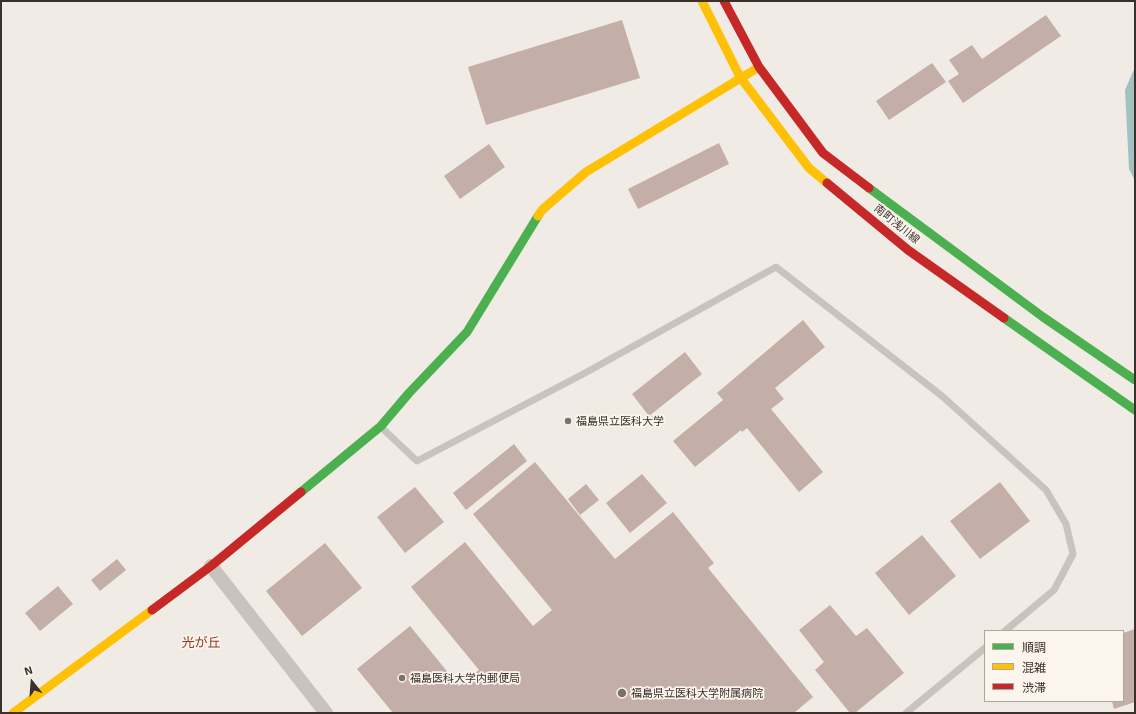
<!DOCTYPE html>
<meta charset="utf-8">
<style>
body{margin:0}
#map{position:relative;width:1136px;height:714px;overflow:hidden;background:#f0ebe5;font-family:"Exo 2","Noto Sans JP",sans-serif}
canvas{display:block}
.frame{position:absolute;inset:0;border:2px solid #3b302b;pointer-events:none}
.legend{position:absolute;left:984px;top:630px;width:140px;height:72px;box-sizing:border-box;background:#fbf5ee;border:1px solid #aea6a0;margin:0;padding:5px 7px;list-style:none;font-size:12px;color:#3b302b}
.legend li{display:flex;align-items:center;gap:8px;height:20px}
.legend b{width:20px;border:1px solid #aea6a0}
.north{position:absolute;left:12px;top:662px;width:40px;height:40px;-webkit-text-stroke:3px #fbf5ee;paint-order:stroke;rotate:343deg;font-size:11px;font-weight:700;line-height:16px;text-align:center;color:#3b302b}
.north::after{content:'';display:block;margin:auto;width:14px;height:18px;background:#3b302b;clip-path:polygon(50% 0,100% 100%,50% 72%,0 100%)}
</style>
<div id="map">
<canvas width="1136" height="714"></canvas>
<div class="frame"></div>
<ul class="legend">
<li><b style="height:5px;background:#4caf50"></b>順調</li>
<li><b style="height:5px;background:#ffc107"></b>混雑</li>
<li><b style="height:5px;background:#c62828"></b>渋滞</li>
</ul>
<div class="north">N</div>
</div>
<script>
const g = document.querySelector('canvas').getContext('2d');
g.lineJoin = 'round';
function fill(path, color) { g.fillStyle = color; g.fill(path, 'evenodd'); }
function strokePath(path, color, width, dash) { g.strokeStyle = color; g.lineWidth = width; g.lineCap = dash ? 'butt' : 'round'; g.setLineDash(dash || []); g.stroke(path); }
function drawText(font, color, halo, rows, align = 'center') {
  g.font = font + ' "Exo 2","Noto Sans JP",sans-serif'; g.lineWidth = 3.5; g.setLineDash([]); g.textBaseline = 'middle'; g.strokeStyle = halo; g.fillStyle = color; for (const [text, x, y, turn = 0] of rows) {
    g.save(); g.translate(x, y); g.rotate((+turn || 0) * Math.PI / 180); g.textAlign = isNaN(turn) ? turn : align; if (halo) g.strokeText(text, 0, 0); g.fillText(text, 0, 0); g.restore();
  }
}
fill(new Path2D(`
 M1135 67V181L1129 169 1125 90Z`), '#a1c2c1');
fill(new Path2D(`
 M1046 15 1061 36 963 103 948 81 959 74 949 60 972 45 982 59Z
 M622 20 640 78 486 125 468 67Z
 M932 63 946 82 889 120 876 101Z
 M719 143 729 164 638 209 628 189Z
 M489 144 505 167 460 199 444 176Z
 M803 320 825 347 775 388 784 399 771 409 823 472 799 492 747 428 742 432 741 430 695 467 673 441 723 400 717 393Z
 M685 352 702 374 649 416 632 394Z
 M514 444 527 461 466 510 453 493Z
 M535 462 615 559 673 512 714 563 708 568 813 697 794 713H393L357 669 410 626 459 686 479 670 411 587 465 542 533 626 552 610 473 514Z
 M642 474 667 503 630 533 606 503Z
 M1000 482 1030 521 980 559 950 521Z
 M586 484 599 500 580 515 568 499Z
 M415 487 444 522 405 553 377 517Z
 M922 535 956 576 909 615 875 573Z
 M325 543 362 588 302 636 266 591Z
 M117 559 126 570 100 591 91 580Z
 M58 586 73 604 40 631 25 613Z
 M830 605 856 636 867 628 904 673 855 713H850L815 670 824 662 799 630Z
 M1135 629V702L1114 709 1112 701H1123V633Z`), '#c3afa7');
strokePath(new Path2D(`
 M382 428 417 461 585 373 776 267 942 396 1046 490 1066 524 1073 554 1054 590 1005 631
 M906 713 985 648`), '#c9c3be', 7);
strokePath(new Path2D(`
 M211 566 326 713`), '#c9c3be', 14);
strokePath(new Path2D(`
 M869 188 1043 317 1135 380
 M1004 318 1135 410
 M301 492 381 426 409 393 467 332 538 216`), '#4caf50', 9);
strokePath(new Path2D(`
 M702 1 740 77 809 168 827 183
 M538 216 542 210 586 172 759 67
 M13 713 152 610`), '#ffc107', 9);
strokePath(new Path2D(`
 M724 1 759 67 823 153 869 188
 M827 183 908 250 1004 318
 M152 610 211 566 301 492`), '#c62828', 9);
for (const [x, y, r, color] of [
 [568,421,4,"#7a716c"],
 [402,678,4,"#7a716c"],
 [622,693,5,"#7a716c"]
]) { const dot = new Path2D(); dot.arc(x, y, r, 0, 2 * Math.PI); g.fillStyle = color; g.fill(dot); strokePath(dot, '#fbf5ee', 1.5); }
drawText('11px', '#3b302b', '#fbf5ee', [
 ["南町浅川線",897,224,39]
]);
drawText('11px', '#3b302b', '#fbf5ee', [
 ["福島県立医科大学",576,421],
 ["福島医科大学内郵便局",410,678],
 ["福島県立医科大学附属病院",631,693]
], 'left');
drawText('13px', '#8c3b22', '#fbf5ee', [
 ["光が丘",201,643]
]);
</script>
